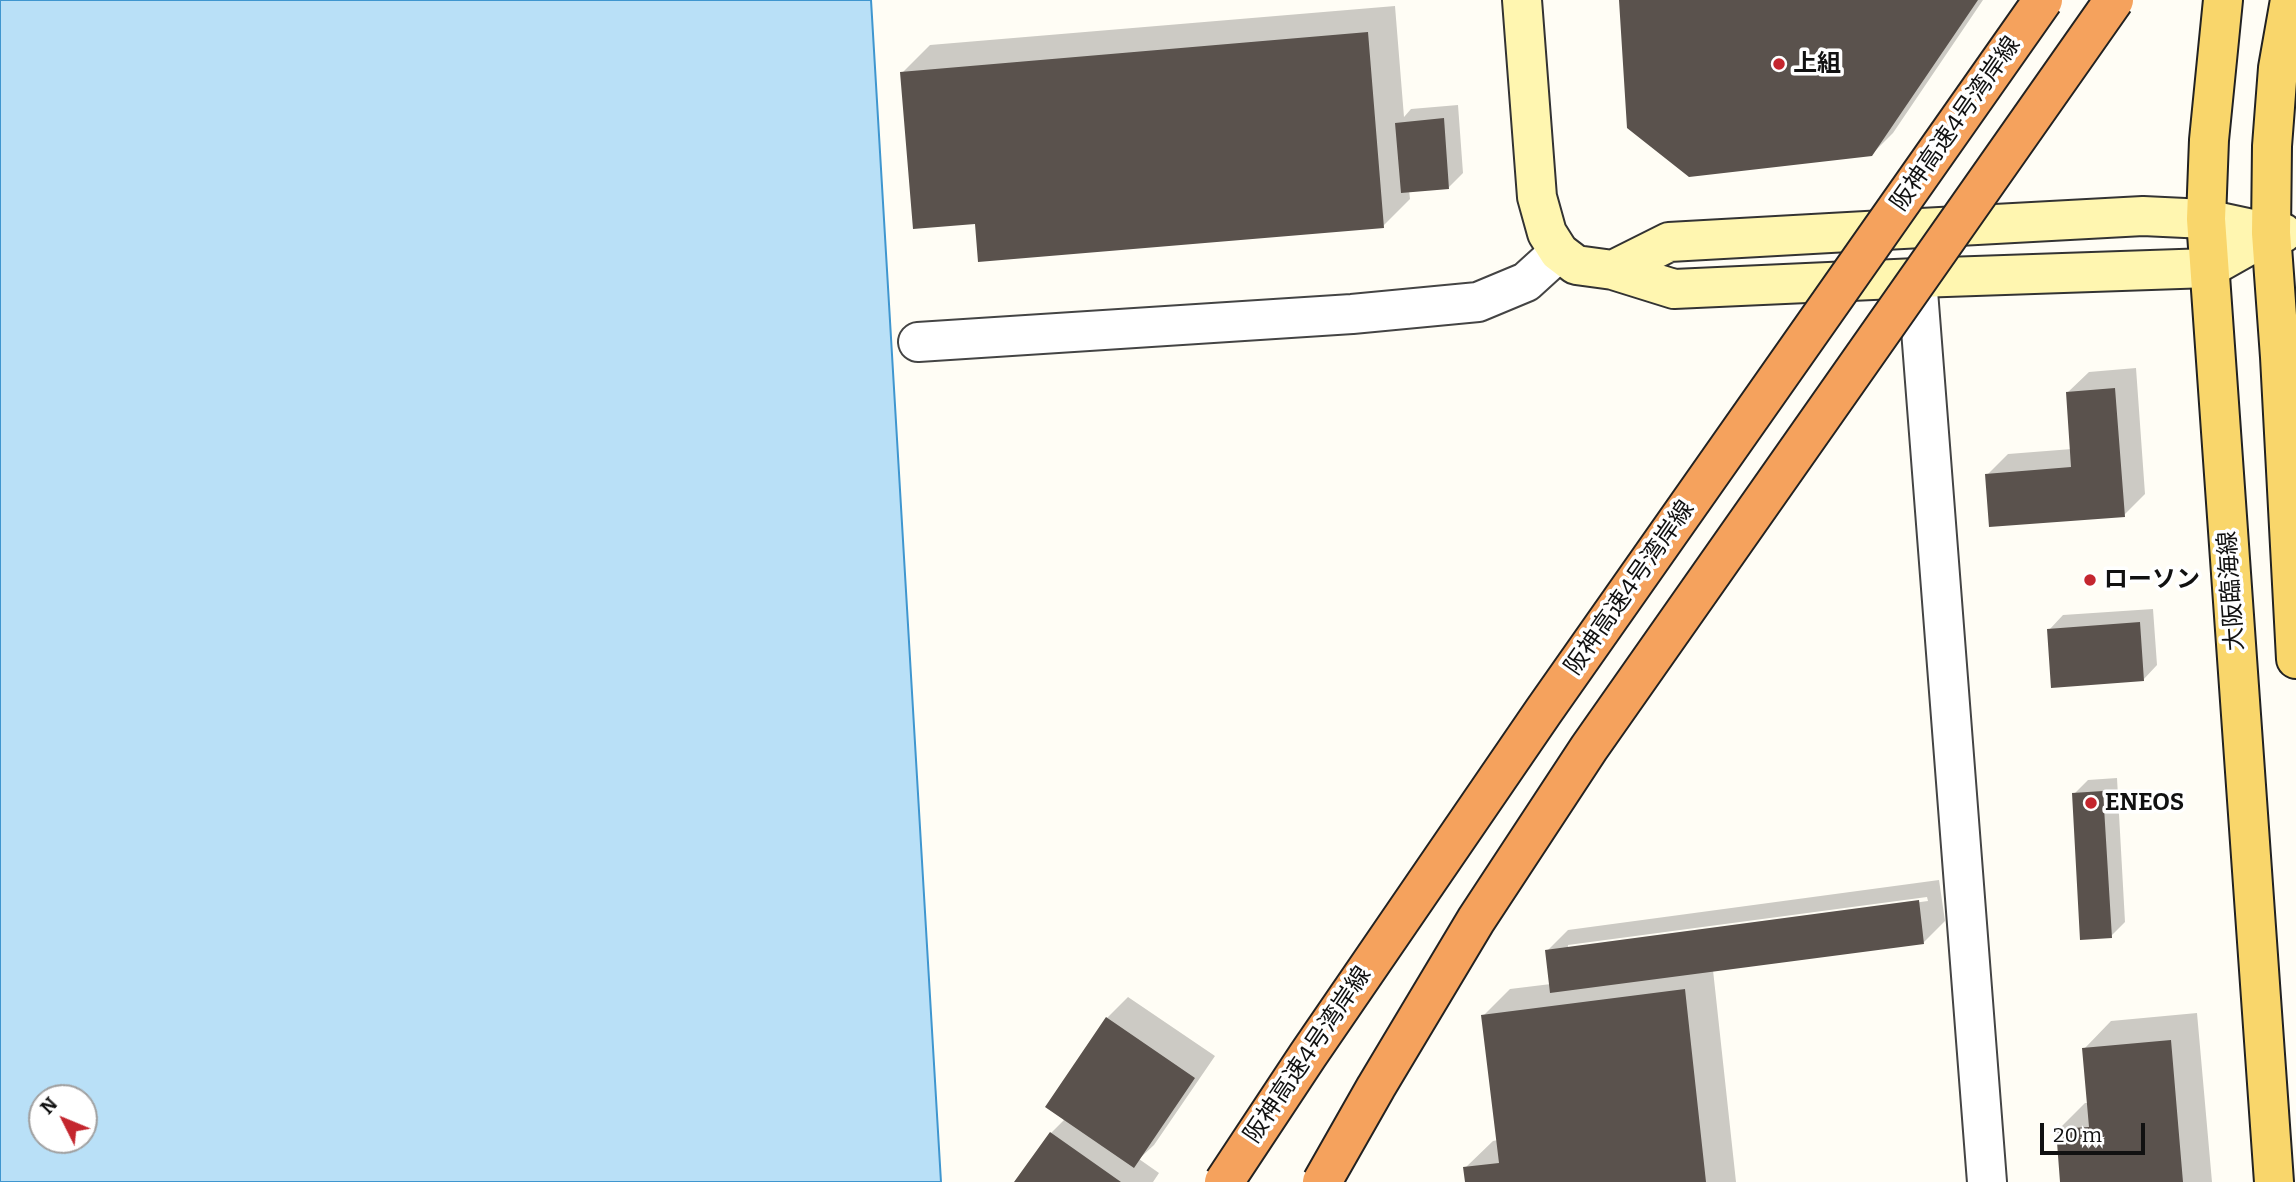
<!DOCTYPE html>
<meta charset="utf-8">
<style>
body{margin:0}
#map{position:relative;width:2296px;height:1182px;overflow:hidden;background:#fffdf5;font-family:Bitter,serif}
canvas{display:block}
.north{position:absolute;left:28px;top:1084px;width:70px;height:70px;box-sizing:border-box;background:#fff;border:2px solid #a0a0a0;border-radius:50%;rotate:313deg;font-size:19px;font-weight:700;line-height:28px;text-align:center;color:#111}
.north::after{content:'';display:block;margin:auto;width:24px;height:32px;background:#c4262e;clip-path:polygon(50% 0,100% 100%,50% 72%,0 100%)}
.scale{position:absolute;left:2040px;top:1123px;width:105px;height:32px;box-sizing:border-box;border:4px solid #111;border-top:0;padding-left:9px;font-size:21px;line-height:24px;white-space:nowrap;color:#111;-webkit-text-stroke:5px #fff;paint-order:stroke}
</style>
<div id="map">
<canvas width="2296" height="1182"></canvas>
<div class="north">N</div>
<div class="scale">20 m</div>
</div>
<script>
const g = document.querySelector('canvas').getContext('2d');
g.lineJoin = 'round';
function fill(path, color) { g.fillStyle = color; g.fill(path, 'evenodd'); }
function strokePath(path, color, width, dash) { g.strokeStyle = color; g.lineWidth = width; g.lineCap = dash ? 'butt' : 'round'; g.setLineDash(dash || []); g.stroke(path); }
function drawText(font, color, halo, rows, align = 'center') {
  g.font = font + ' Bitter,"Noto Sans JP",serif'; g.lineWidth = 7; g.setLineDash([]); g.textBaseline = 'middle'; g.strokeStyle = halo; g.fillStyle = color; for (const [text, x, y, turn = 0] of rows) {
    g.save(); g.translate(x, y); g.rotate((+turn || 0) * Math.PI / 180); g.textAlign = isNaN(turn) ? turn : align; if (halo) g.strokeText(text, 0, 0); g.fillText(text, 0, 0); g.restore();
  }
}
const water = new Path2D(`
 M0 0H871L941 1182H0ZM42 1098H84V1140H42Z`);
fill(water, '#b9e0f7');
strokePath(water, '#3f96cf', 2);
fill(new Path2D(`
 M1620 0H1983L1893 133 1871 155Z
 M1395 6 1404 117 1411 109 1458 105 1463 173 1449 187 1409 190 1410 199 1383 226 977 222 902 73 930 45Z
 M2136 368 2145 494 2124 515 1987 475 2008 454 2072 449 2067 393 2089 372Z
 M2153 609 2157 665 2143 680 2049 630 2063 615Z
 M2117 778 2125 922 2111 936 2074 794 2088 780Z
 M1939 880 1945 921 1924 942 1713 970 1736 1182H1467L1465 1168 1493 1141 1498 1140 1483 1016 1510 989 1551 984 1547 951 1568 930ZM1927 897 1928 901 1568 949V945Z
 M1128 997 1215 1056 1154 1145 1139 1159 1159 1173 1153 1182H1016L1051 1133 1065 1119 1107 1018Z
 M2197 1013 2212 1182H2062L2058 1130 2085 1103H2089L2084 1049 2111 1021Z`), '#0003');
fill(new Path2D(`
 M1619 0H1978L1872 156 1689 177 1627 128Z
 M1368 32 1384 228 978 262 975 224 913 229 900 72Z
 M1444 118 1449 189 1401 193 1395 123Z
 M2115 388 2125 517 1989 527 1985 474 2071 467 2066 392Z
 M2140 622 2144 681 2051 688 2047 629Z
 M2103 791 2112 938 2080 940 2072 793Z
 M1919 900 1924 944 1550 993 1545 950Z
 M1685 989 1706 1182H1465L1463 1167 1499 1163 1481 1015Z
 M1106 1017 1195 1078 1134 1168 1045 1107Z
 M2171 1040 2183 1182H2060L2056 1129 2089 1127 2082 1048Z
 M1050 1132 1121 1182H1014Z`), '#5a524d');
const street = new Path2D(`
 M1917 278 1987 1182
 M918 342 1352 314 1478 302 1526 282 1559 252`);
const secondary = new Path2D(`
 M1522 0 1537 197 1547 233 1559 252 1576 265 1613 270 1674 289 1917 278 2209 268 2271 233
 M1613 270 1669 242 1866 231 2143 216 2206 219 2271 233H2283`);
const primary = new Path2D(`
 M2223 0 2209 140 2206 219 2274 1182
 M2290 0 2278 68 2272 146 2271 233 2280 357 2296 659`);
strokePath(street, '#444', 42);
strokePath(secondary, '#333', 42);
strokePath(primary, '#222', 42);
strokePath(street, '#fff', 38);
strokePath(secondary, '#fff6b0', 38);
strokePath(primary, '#f9d66b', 38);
const highwayBridge = new Path2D(`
 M1224 1182 1308 1055 1543 712 2043 0
 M1322 1182 1376 1087 1476 920 1589 748 2114 0`);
strokePath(highwayBridge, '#222', 42, []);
strokePath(highwayBridge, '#f5a25d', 38);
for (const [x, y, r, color] of [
 [1779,64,7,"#c4262e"],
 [2090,580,7,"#c4262e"],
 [2091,803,7,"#c4262e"]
]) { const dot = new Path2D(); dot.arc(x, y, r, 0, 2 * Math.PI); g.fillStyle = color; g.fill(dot); strokePath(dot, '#fff', 2.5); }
drawText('bold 24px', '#111', '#fff', [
 ["上組",1793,64],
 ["ローソン",2104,580],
 ["ENEOS",2105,803]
], 'left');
drawText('24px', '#111', '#fff', [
 ["阪神高速4号湾岸線",1956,124,-55],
 ["阪神高速4号湾岸線",1630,588,-55],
 ["大阪臨海線",2232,591,-94],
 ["阪神高速4号湾岸線",1308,1055,-56]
]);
</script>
